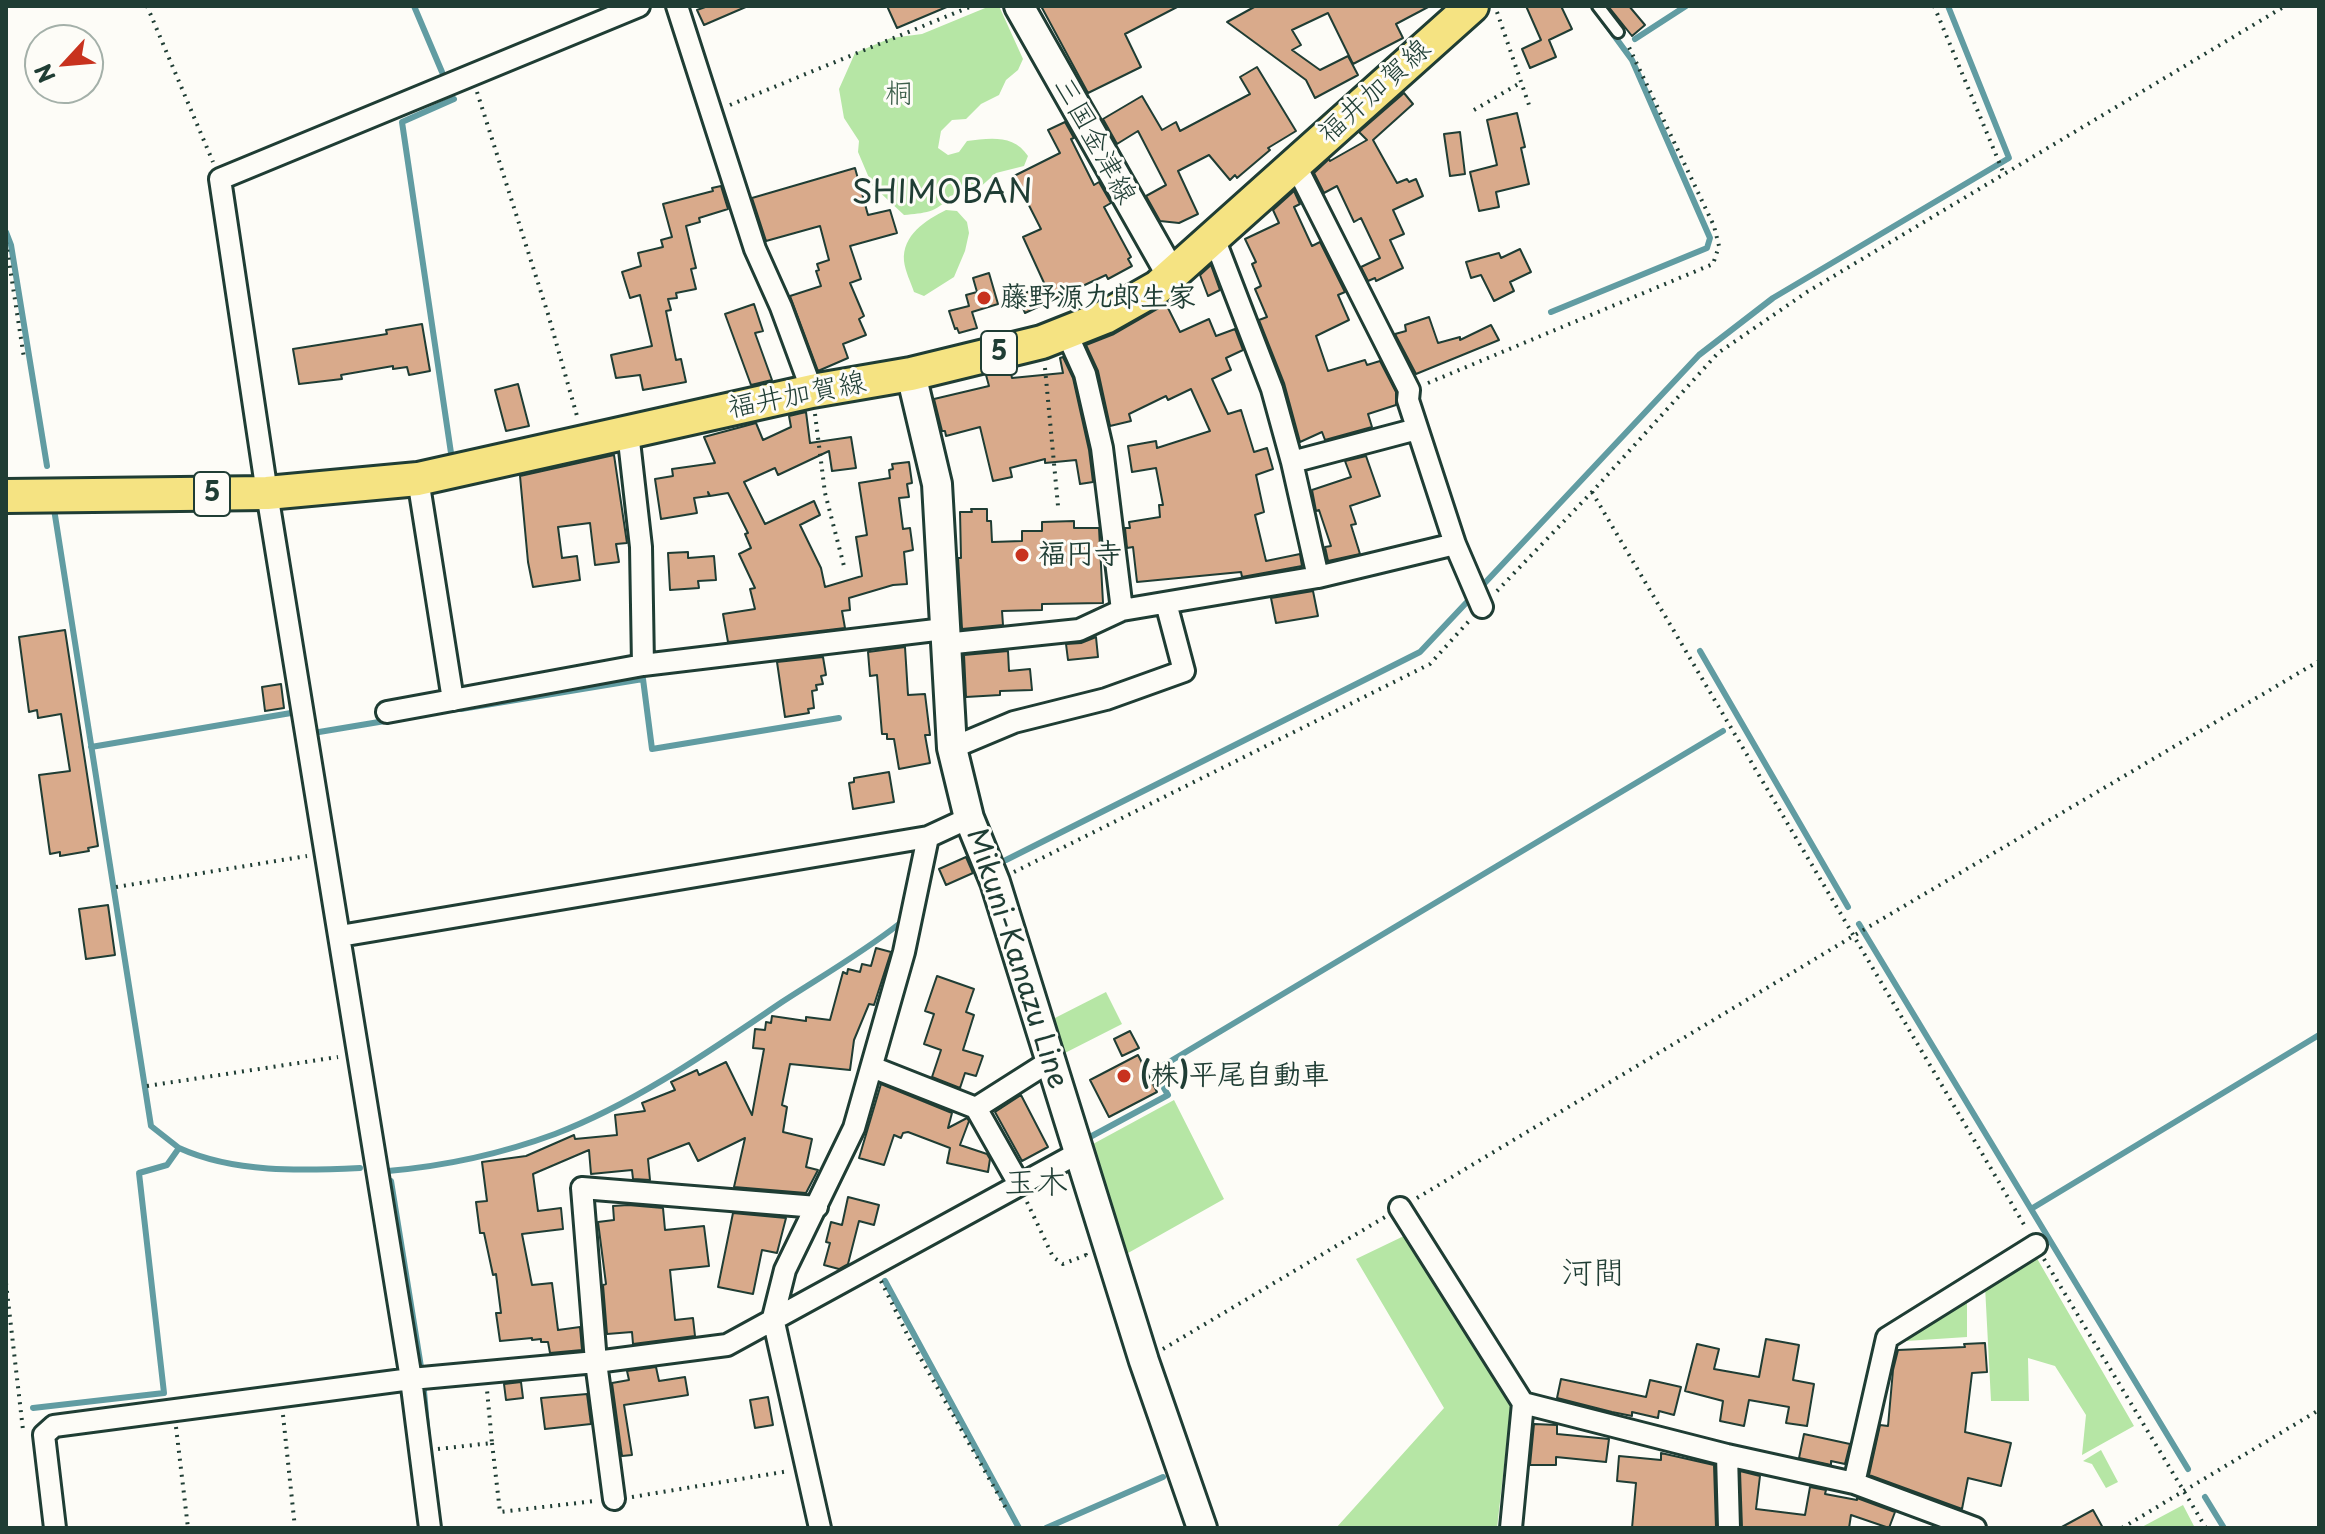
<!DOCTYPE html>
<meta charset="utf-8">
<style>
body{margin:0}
#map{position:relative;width:2325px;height:1534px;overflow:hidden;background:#fdfcf7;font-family:"Playpen Sans",sans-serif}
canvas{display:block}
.frame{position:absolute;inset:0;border:8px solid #1f3d34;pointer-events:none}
.north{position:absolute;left:24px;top:24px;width:80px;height:80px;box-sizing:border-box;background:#fdfcf7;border:2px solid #a4b0a9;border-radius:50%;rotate:244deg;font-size:22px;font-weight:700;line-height:32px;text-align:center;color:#1f3d34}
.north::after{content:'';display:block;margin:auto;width:28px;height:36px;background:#c8321e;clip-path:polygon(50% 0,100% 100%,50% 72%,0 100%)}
</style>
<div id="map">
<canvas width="2325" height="1534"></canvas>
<div class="frame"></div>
<div class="north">N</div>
</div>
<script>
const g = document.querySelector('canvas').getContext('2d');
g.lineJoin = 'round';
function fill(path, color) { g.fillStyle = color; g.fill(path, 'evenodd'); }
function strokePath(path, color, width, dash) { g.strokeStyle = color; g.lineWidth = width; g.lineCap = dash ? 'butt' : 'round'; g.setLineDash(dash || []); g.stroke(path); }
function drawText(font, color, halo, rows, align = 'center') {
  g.font = font + ' "Playpen Sans","Klee One",sans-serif'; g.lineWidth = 6; g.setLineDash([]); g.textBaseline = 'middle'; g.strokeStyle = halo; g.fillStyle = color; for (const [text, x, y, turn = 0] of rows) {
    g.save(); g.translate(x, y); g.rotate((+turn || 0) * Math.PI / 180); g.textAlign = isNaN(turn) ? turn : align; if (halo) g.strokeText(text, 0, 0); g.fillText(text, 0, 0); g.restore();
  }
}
fill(new Path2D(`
 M990 6H999L1023 59 1018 70 1006 80 999 95 981 104 966 119 952 120 941 131 938 148 948 155 959 152 967 141C989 138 1014 134 1028 156L1024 166 996 173 978 189 950 196C937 213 924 213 904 215L872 185 858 152 859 141 844 118 839 89 855 53 891 38 922 34Z
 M946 210 957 211 967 222 969 233 965 251 954 277 924 296 914 292C911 283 905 271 904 261 902 235 926 220 946 210Z
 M1106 992 1122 1024 1057 1057 1051 1020Z
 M1174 1100 1224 1199 1121 1257 1093 1144Z
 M1406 1235 1511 1405 1497 1528H1336L1444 1408 1356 1259Z
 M2035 1255 2134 1426 2082 1455 2086 1415 2055 1366 2028 1358 2029 1401H1991L1985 1286Z
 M1967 1295V1337L1891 1342Z
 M2101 1450 2118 1482 2106 1488 2092 1464 2083 1461Z
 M2183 1505 2195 1528H2140Z`), '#b6e6a5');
strokePath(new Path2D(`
 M414 6 442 72
 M1635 39 1686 6
 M6 232 11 245 47 466
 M1551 312 1707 248 1710 238 1632 60 1602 19
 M451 453 402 122 454 99
 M1700 651 1848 907
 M461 709 643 679 652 749 839 718
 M319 732 391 720
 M91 747 291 713
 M1006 860 1420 652 1699 355 1773 298 2009 158 1948 6
 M1859 924 2031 1209
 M1090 1137 1168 1095 1154 1071 1723 731
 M179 1148C234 1173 301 1171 360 1168
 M388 1171C445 1166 501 1154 555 1134 636 1103 711 1050 782 1002 822 976 862 953 899 924
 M391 1181 421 1367
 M885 1281 1019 1528
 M424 1391 428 1439
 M33 1408 164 1393 139 1173 167 1165 179 1148 151 1126 54 509
 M2188 1469 2031 1209 2319 1035
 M2205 1497 2224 1528
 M1046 1528 1163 1477`), '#619ca2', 6);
const building = new Path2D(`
 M708 6H748L704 25 697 10Z
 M887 6H949L897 28Z
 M1041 6H1179L1125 34 1141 67 1088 93Z
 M1256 6H1430L1396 24 1403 38 1353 64 1328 13 1292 30 1301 45 1292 50 1320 70 1348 56 1358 75 1315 98 1306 80 1227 22Z
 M1526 6H1561L1572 29 1549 40 1556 57 1530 68 1522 49 1541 40Z
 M1608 6H1629L1645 25 1632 36Z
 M1257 67 1296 131 1268 148 1270 150 1237 178 1235 175 1230 180 1209 155 1178 171 1198 214 1179 223 1160 221 1146 196 1166 185 1138 131 1117 144 1103 119 1142 96 1162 130 1176 122 1180 131 1250 94 1240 77Z
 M1404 93 1413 104 1373 140 1397 183 1407 179 1409 182 1416 179 1423 196 1393 210 1404 234 1390 240 1403 268 1376 281 1375 278 1368 281 1361 267 1380 258 1361 218 1354 222 1337 186 1324 193 1314 173 1329 159 1330 161 1367 140 1359 132Z
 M1517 113 1525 147 1521 148 1529 184 1496 192 1499 207 1479 211 1470 172 1497 165 1487 120Z
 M1065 122 1074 138 1071 139 1094 185 1099 182 1111 203 1104 207 1131 257 1128 259 1132 266 1108 279 1106 275 1025 313 1018 296 1045 285 1023 237 1041 229 1014 176 1060 153 1048 130Z
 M1460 132 1465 174 1450 176 1444 134Z
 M855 168 868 215 890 210 897 233 850 246 861 279 850 283 864 316 859 319 866 335 843 344 848 358 818 371 790 296 821 286 816 271 819 270 817 264 829 260 820 226 766 241 752 198Z
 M721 186 728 209 699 218 700 222 686 226 696 268 691 269 696 289 676 293 677 298 668 299 671 310 666 311 676 360 681 359 686 382 643 390 640 375 616 378 611 355 652 346 640 295 630 298 622 272 641 266 638 253 663 247 661 240 672 237 663 204 713 191 712 188Z
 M1294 191 1300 204 1294 207 1312 246 1320 242 1345 292 1338 295 1349 320 1316 336 1328 371 1365 360 1367 365 1380 361 1396 392V405L1368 414 1372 427 1325 440 1322 432 1300 442 1284 383 1259 320 1267 317 1255 289 1261 286 1252 264 1256 262 1245 239 1279 223 1273 210Z
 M1520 249 1531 272 1510 282 1514 291 1494 301 1481 275 1471 278 1466 262 1499 253 1501 258Z
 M1211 265 1220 290 1208 296 1200 275Z
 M989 273 998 304 972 312 977 328 959 333 957 328 955 329 949 311 969 306 966 295 977 292 973 278Z
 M754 304 763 331 755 333 772 380 751 385 725 314Z
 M1166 304 1180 332 1209 319 1216 336 1235 329 1243 350 1226 358 1231 370 1212 379 1228 414 1241 410 1254 452 1267 448 1273 469 1256 475 1264 512 1255 515 1266 561 1300 554 1302 566 1242 577 1241 572 1137 582 1133 547 1127 548 1125 528H1130L1129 522 1160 517 1159 505H1163L1156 468 1132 472 1128 446 1156 441 1157 448 1210 431 1191 389 1168 400 1166 396 1129 414 1131 421 1110 426 1098 371 1086 345 1114 334Z
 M1429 317 1438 343 1460 337V340L1491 325 1499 340 1416 374 1395 334 1406 331 1405 325Z
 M422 324 430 371 409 375 407 367 393 369V366L341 375 342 379 299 384 293 349 387 334 386 330Z
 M1063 357 1073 378 1089 450 1093 482 1080 484 1076 460 1045 463V459L1010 468 1012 477 993 481 980 427 946 436 945 431H942L934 399 989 386 986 375 1010 369 1012 378 1063 373 1060 358Z
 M518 384 529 426 506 431 495 390Z
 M806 412 810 443 851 437 856 468 832 471 829 451 778 475 775 468 744 482 765 524 814 501 820 515 800 525 821 568 825 587 862 576 856 537 867 535 859 483 890 478 889 470 893 469 892 464 909 462 912 483 907 484 909 497 899 498 903 529 910 528 913 550 904 552 907 584 893 585 849 598 850 610 842 611 845 628 728 642 723 614 755 609 750 589 755 588 739 554 751 548 745 534 748 533 728 493 710 496 708 492 709 496 694 498 697 513 661 519 655 479 673 476 672 469 715 463 704 437 756 423 763 440 791 427 789 416Z
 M614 455 627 543 616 544 619 562 595 565 590 523 558 527 562 558 577 556 580 580 533 587 528 562 520 476Z
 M1366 456 1380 496 1350 506 1356 524 1351 525 1360 554 1328 561 1325 547 1331 546 1319 510 1316 511 1312 490 1351 477 1345 461Z
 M971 509H987V521H991L992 542 1022 541V531H1042V522L1074 521V528H1099L1103 603 1042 604V610L1002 611 1003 625 962 629 958 558H961L960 512H972Z
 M688 552V558L714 556 716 580 698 581 699 588 670 590 668 553Z
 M1313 591 1318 616 1276 623 1271 598Z
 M65 630 98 846 88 848 89 851 60 856V852L50 854 39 775 70 771 61 714 38 718 37 710 29 712 19 637Z
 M1096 637 1098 657 1068 660 1066 644 1081 643Z
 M905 647 908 695 925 694 930 735H925L930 763 899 769 894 739H887V734H882L877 675 870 676 868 652Z
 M1008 651 1009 671 1030 669 1032 690 1000 691V695L966 697 964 655Z
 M823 657 826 675 821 676 823 684 816 685 817 690 812 691 814 708 808 709 809 713 785 717 777 662Z
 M281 684 284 708 265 711 262 687Z
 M889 772 894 802 853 809 849 783 854 782V778Z
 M966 857 973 873 946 885 939 869Z
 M108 905 115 955 86 959 79 909Z
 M876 948 891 952 874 1005 869 1004 854 1040 850 1070 790 1064 782 1105 787 1107 783 1132 812 1139 806 1167 818 1170 806 1193 734 1187 745 1138 698 1161 689 1143 648 1159 650 1180 633 1179 632 1170 591 1174 589 1150 533 1174 538 1211 561 1208 563 1229 522 1234 532 1285 552 1283 558 1330 580 1327 582 1350 550 1353 548 1342H541V1339L532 1340V1338L500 1341 496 1313H501L496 1274 493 1275 484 1233H480L476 1202 487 1201 482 1162 526 1156 574 1135 575 1139 617 1135 615 1115 645 1111 642 1103 675 1090 671 1082 697 1070 699 1075 726 1062 752 1115 764 1049 753 1048 755 1029 765 1030 766 1022 771 1023 772 1016 806 1021V1017L830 1020 843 972 847 974 848 969 860 972 862 964 871 966Z
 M937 976 974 989 966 1012 974 1015 963 1050 983 1056 976 1076 965 1073 960 1088 932 1077 941 1050 924 1044 934 1014 925 1011Z
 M1130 1031 1139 1048 1122 1056 1114 1039Z
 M1138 1055 1157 1092 1109 1117 1090 1080Z
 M881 1084 952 1113 948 1128 967 1118 969 1121 960 1145 987 1154 990 1159 988 1172 947 1163 950 1148 908 1132 903 1133 901 1138 894 1135 884 1165 859 1158Z
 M1021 1095 1048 1147 1022 1161 995 1112Z
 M848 1197 879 1205 874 1225 859 1221 848 1264 839 1269 824 1265 830 1243 826 1242 831 1222 842 1225Z
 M628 1205 663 1208 665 1230 704 1226 709 1266 670 1270 675 1320 693 1318 695 1336 633 1344 632 1332 607 1334 603 1285 606 1284 598 1222 614 1220 613 1206Z
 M733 1213 786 1218 777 1253 762 1250 753 1294 718 1287Z
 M1766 1339 1799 1345 1793 1380 1814 1384 1807 1426 1786 1423 1789 1407 1749 1400 1744 1426 1720 1421 1723 1401 1685 1391 1697 1344 1719 1349 1714 1369 1759 1377Z
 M1985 1343 1987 1372 1972 1373 1965 1432 2011 1443 2001 1486 1968 1478 1962 1509 1869 1475 1880 1425 1888 1426 1893 1370 1898 1350 1965 1347 1964 1344Z
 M656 1367 659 1381 685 1377 688 1395 624 1405 632 1455 622 1456 612 1383 629 1380 627 1371Z
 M1561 1379 1646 1397 1650 1380 1681 1387 1674 1415 1659 1411 1658 1418 1632 1412V1416L1612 1412 1557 1398Z
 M521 1382 523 1398 506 1400 504 1384Z
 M587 1394 591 1424 545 1429 541 1398Z
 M768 1397 773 1425 755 1428 750 1400Z
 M1534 1424 1557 1425V1434L1609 1439 1606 1462 1556 1457V1465H1530Z
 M1804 1434 1850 1444 1845 1464 1831 1461V1465L1799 1458Z
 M1661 1453 1714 1465 1716 1528H1632L1636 1483 1617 1481 1619 1456 1661 1460Z
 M1740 1471 1760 1476 1756 1509 1805 1515 1810 1487 1826 1490 1825 1494 1857 1500V1498L1895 1512 1889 1528 1851 1515 1849 1528H1742Z
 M2093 1510 2103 1528H2060Z`);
fill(building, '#d9aa8b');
strokePath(building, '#1f3d34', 2);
const service = new Path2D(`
 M1598 6 1618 32`);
const minor = new Path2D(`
 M677 6 755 249 781 307 812 391
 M1295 164 1409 390 1408 400 1455 544 1482 607
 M1214 238 1272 389 1292 462 1318 577
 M1067 334 1085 374 1102 448 1122 610
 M628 432 641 547 643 665
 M1292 462 1417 429
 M418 479 453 700
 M945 644 1079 630 1122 610 1318 577 1455 544
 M387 712 643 665 944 629
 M952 748 1014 722 1106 699 1184 671 1166 603
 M340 936 928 837
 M872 1067 976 1108 1019 1184
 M976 1108 1050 1061
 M1400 1208 1523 1403 1727 1455 1854 1483 1975 1528
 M1727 1455 1729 1528
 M1854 1483 1887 1338 2036 1245
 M614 1499 596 1362 582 1188 817 1207
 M55 1528 44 1435 54 1426 411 1379 596 1362 727 1345 1078 1153
 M430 1528 411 1379 267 493 220 179 639 6
 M820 1528 773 1318 785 1270 854 1128 904 952 928 837 969 818
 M1511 1528 1523 1403`);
const secondary = new Path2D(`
 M1019 6 1172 276
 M911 374 937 484 952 748 969 818 995 882 1144 1361 1202 1528`);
const primary = new Path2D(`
 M6 496 267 493 418 479 812 391 911 374 1042 342 1105 317 1158 287 1472 6`);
strokePath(service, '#1f3d34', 16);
strokePath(minor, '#1f3d34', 26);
strokePath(secondary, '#1f3d34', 34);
strokePath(primary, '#1f3d34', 38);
strokePath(new Path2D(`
 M147 6 213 162
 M1934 6 2004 174
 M1497 12 1529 105
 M477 92 548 314 577 416
 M730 105 972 6
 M1474 110 1520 83
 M6 242 24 358
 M1045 368 1058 506
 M1428 383 1713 264 1719 246 1714 226 1627 43
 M815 414 825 493 845 570
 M1592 492 2026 1228
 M1497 591 1592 492 1718 353 1807 292 2285 6
 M1014 872 1430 664 1469 621
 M116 887 307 856
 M147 1086 338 1057
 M1417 1198 1855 935 2319 661
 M1027 1202 1053 1257 1063 1264 1086 1255V1257
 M2044 1259 2206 1528
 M881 1281 908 1336 1007 1510
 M6 1283 23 1430
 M1163 1349 1385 1217
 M283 1415 295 1528
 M176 1427 188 1528
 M492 1443 500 1512 595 1501
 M438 1449 492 1443 487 1390
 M632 1497 789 1471
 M2122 1528 2319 1410`), '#1f3d34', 4, [2, 6]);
strokePath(service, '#fdfcf7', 10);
strokePath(minor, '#fdfcf7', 20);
strokePath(secondary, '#fdfcf7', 28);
strokePath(primary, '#f5e382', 32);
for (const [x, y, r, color] of [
 [984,298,8,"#c8321e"],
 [1022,555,8,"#c8321e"],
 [1124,1076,8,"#c8321e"]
]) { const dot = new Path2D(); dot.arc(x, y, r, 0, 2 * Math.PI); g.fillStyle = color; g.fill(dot); strokePath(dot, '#fdfcf7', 3); }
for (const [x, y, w] of [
 [999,353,36],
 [212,494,36]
]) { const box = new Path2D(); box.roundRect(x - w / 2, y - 22, w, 44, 6); g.fillStyle = '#fdfcf7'; g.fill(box); strokePath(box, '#1f3d34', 2); }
drawText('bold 26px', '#1f3d34', null, [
 ["5",999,353],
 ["5",212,494]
]);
drawText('28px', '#1f3d34', '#fdfcf7', [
 ["福井加賀線",1375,92,-42],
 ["三国金津線",1094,141,61],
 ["福井加賀線",797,396,-11],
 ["Mikuni-Kanazu Line",1016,959,72]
]);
drawText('28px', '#3d5f4b', '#fdfcf7', [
 ["桐",899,95]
]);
drawText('bold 28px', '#1f3d34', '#fdfcf7', [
 ["藤野源九郎生家",1000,298],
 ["福円寺",1038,555],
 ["(株)平尾自動車",1140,1076]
], 'left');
drawText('32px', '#1f3d34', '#fdfcf7', [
 ["SHIMOBAN",942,194],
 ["玉木",1036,1184],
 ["河間",1593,1274]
]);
</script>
